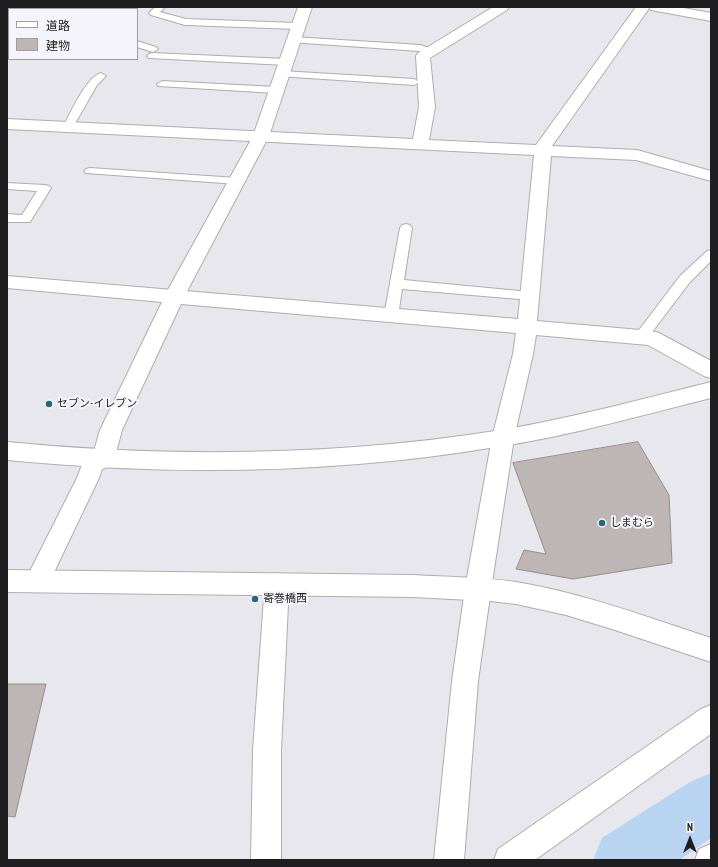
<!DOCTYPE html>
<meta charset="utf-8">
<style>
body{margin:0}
#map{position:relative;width:718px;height:867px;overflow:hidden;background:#e7e7ed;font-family:"PT Sans Narrow","Noto Sans JP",sans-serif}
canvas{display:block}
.frame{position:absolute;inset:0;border:8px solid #1e1e20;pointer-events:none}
.legend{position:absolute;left:8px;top:8px;width:130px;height:52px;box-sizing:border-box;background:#f4f4fa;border:1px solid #9e9ea3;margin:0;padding:5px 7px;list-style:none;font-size:12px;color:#1e1e20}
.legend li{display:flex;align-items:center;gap:8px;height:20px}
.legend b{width:20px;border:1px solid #9e9ea3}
.north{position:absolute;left:670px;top:819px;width:40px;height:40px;-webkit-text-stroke:3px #f4f4fa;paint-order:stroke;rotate:0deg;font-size:11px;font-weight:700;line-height:16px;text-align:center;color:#1e1e20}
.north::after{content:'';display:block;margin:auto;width:14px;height:18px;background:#1e1e20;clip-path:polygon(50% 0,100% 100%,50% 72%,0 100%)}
</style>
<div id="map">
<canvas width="718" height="867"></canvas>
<div class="frame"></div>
<ul class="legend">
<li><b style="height:5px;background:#fff"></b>道路</li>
<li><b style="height:11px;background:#bdb6b4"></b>建物</li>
</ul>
<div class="north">N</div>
</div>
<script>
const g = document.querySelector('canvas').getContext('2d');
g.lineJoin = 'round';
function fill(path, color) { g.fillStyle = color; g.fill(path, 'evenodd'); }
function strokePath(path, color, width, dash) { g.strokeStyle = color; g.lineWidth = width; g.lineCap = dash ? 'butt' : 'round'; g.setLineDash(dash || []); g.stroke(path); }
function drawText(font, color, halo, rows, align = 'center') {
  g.font = font + ' "PT Sans Narrow","Noto Sans JP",sans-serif'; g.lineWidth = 4; g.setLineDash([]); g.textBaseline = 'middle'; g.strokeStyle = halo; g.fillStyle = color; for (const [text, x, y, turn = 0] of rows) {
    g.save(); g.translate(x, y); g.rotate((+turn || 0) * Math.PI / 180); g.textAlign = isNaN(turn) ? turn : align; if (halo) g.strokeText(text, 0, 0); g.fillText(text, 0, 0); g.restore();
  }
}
fill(new Path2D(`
 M711 773V838L679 860H593L602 838 690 782Z`), '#b8d4f0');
const building = new Path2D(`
 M638 442 669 495 672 563 573 579 516 569 524 550 546 554 513 463Z
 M7 684H46L15 817 7 816Z`);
fill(building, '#bdb6b4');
strokePath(building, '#948e8b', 1);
const lane = new Path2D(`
 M155 7H165L160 12 186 19 298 23 303 26 298 29 185 25 151 15 149 13Z
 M7 10H9V16H7Z
 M293 37 421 45 433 50 435 52 430 55 419 51 290 42 288 40Z
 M137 41 156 47 158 49 153 52 137 47Z
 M152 53 286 59 291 62 286 65 149 58 147 56 149 54Z
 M282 71 414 79 419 82 414 85 278 76 277 74Z
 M101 73 106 76 97 85 73 127 72 129H64L63 127C70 114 86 77 101 73Z
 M162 81 277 87 282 90 277 93 158 86 157 84Z
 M90 168 237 178 241 179 243 181 241 183 237 184 86 173 84 171 86 169Z
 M7 183 45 185 49 186 51 188 30 222H7V214L22 215 37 191 7 189Z
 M406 224 410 225 412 228 404 280 530 292 535 293 537 296 535 299 530 300 402 289 398 316 396 319 391 321 386 319 384 316 400 228 402 225Z
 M711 250V261L690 282 646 340 641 342 636 340 634 337 636 334 680 276 707 251Z`);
const street = new Path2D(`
 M493 7H509L507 10 430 58 435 107 429 140 536 145 636 7H650L552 146 637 150 711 171V181L636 160 551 156 537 321 652 331 659 333 711 361V378L704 376 648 345 536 335 533 354 514 438 491 589 478 681 464 860H434L452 681 465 589 492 438 513 354 516 333 181 304 122 430 114 460 111 466 102 469 99 478 46 589 37 592 28 589 25 581 77 478 86 454 94 451 100 430 162 302 7 288V276L518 319 534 155 7 129V119L413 139 419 107 416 56 418 53Z
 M277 573 286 576 289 584 281 750V860H251L253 750 265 584 268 576Z
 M711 705V734L535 860H494L498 849 701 709Z
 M711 844V860H695L699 849Z`);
const secondary = new Path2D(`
 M38 7H52L50 9H36Z
 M298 7H312L269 136 184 297 181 302 174 303 167 302 164 297 253 136Z
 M649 7H678L711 13V21L656 11 651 10Z
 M7 37H9V47H7Z
 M711 382V398C642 415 573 435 502 446 338 474 172 476 7 460V442C172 458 338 456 502 430 572 418 642 399 711 382Z
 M7 570 413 575C447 577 482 577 516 582 583 593 647 617 711 638V662L615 630 566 615 516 604 490 601 413 597 7 592Z`);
strokePath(lane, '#adadb3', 2);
strokePath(street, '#adadb3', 2);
strokePath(secondary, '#adadb3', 2);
fill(lane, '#fff');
fill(street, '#fff');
fill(secondary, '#fff');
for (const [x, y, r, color] of [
 [49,404,4,"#26687b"],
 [602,523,4,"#26687b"],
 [255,599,4,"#26687b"]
]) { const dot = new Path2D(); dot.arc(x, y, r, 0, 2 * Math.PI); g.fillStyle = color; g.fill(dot); strokePath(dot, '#f4f4fa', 1.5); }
drawText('11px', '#1e1e20', '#f4f4fa', [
 ["セブン-イレブン",57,404],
 ["しまむら",610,523],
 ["寄巻橋西",263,599]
], 'left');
</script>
